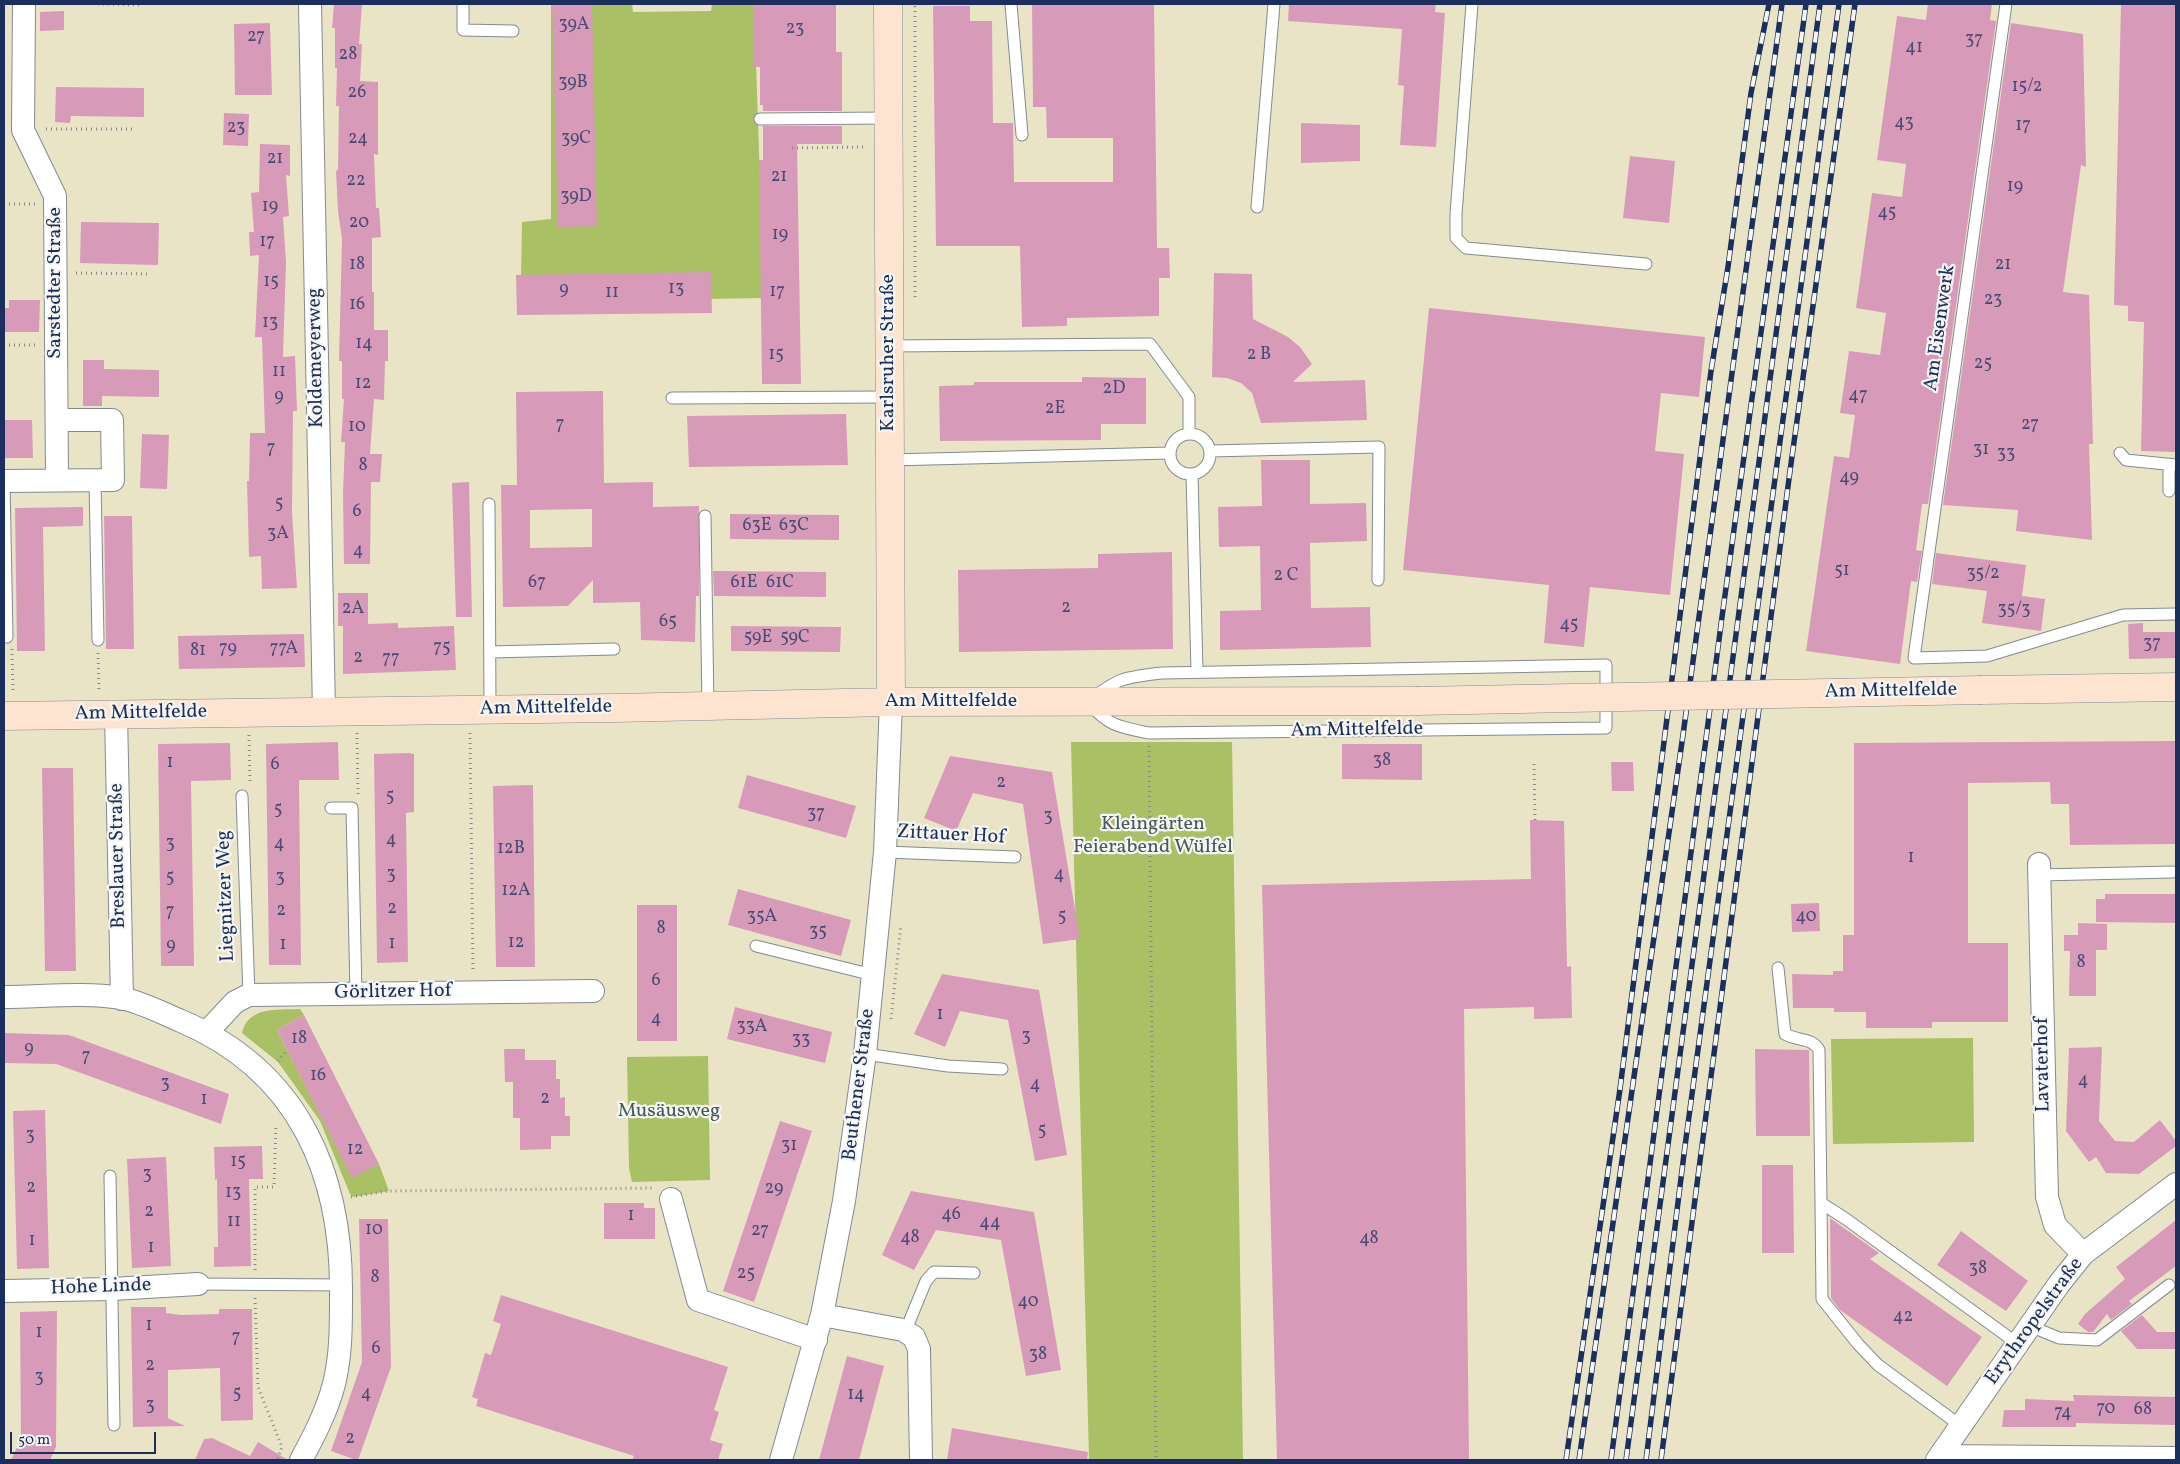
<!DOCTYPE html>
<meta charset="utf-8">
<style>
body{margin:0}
#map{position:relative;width:2180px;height:1464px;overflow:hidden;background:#eae4c7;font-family:Vollkorn,serif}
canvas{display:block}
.frame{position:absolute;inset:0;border:5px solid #1b2f5e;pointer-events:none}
.scale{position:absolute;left:10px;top:1432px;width:146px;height:22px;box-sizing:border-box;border:2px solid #1b2f5e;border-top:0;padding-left:6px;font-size:15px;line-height:18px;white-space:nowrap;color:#1b2f5e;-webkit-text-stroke:4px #f6f6f2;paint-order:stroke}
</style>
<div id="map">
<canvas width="2180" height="1464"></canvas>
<div class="frame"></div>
<div class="scale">50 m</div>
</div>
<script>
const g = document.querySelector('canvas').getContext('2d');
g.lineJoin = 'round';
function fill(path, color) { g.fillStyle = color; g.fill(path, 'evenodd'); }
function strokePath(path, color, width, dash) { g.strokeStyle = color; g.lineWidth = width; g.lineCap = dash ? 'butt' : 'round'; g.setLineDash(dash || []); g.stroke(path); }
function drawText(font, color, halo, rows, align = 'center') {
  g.font = font + ' Vollkorn,serif'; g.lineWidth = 4.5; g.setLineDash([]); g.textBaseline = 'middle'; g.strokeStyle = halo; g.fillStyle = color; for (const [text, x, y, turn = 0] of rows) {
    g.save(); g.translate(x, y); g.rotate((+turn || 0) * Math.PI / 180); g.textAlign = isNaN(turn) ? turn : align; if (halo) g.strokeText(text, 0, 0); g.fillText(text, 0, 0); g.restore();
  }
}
fill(new Path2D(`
 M551 4H632L633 12 711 11 712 4H754L764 298 644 300 521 281 522 222 551 219Z
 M1071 742H1232L1243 1460H1089Z
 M300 1009 304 1015 277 1030 352 1177 379 1164 389 1191 353 1197 350 1194 320 1121 278 1062 242 1033C248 1006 278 1010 300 1009Z
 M1973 1038 1974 1142 1833 1144 1831 1039Z
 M708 1056 710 1180 632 1182 629 1168 627 1057Z`), '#aac065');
fill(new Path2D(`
 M334 4H362L359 44H362L360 81 378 82V155L374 154 376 208H379L381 237 372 238V292H374V330H388V361H385L384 400 374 399 370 454H382L380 482H371L370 564H344L343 493 345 442H341L344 399H342V361H339L342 239 338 211 336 171 338 170 339 106H336L337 68H335V28H332Z
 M552 4H592L597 226 558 227Z
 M753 4H836V52H842V111H763V105H760V67H754Z
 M1032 4H1154L1157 248H1169L1170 278H1159V316L1067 318V326L1022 327 1020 246H936L933 6H970V21H992L993 123H1013L1014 182H1113V138H1047L1046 107H1033Z
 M1289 4H1436L1435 12 1445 13 1436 147 1400 145 1404 86 1398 85 1402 29 1288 21Z
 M1928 4H1992L1990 20 1996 21 1928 504H1922L1916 550 1922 551 1917 582 1911 581 1900 664 1806 651 1834 456 1849 458 1855 415 1840 413 1849 351 1880 355 1886 313 1856 308 1872 193 1902 197 1906 164 1877 160 1897 16 1926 20Z
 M2121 4H2176V452L2141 451 2144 322 2128 321V306L2114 305Z
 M64 11V30L40 31V12Z
 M270 23 272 95H235L234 24Z
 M2011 23 2083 34 2086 167 2081 165 2063 292 2089 295 2093 444H2089L2092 540 2016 531 2018 510 1943 505Z
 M56 87 144 88V117L71 116 70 123 55 122Z
 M224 113 249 114 248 146 223 145Z
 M1301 123 1360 125V161L1301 163Z
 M763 126H842V144H797L801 384H762L759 160H763Z
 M260 144 290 145V176L286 175 289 216 283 217 286 262 283 357 295 356 297 411H293L292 513 297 588 262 589 261 556 249 557 247 481H249L250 433H265L262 337H255L259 255 250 256 249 232H254L251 193 259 192Z
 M1630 156 1675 161 1669 223 1623 218Z
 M81 222 159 223 158 265 80 263Z
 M711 272 712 313 517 315 516 275Z
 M1214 273 1252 274 1253 319 1288 337 1300 347 1312 364 1293 382 1365 380 1367 420 1261 423 1252 393 1241 383 1227 378 1212 377Z
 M9 300H40L39 332H4V308H9Z
 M1429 308 1705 337 1699 397 1661 393 1655 451 1684 454 1670 595 1590 587 1584 647 1544 643 1549 585 1403 570Z
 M83 360H104V369L159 370V397L102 396V406H83Z
 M1082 377 1146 378V424H1101V440L940 441 939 386 974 385V382H1082Z
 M603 391 604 483 653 482V507L699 506V596H696L695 642 641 640 640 602 593 603V580L568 606 503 607 501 485H517L516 392ZM592 509V547L530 548V510Z
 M846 414 848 465 689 467 687 416Z
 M4 420H32L33 458H4Z
 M142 434 169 435 167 489 140 488Z
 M1261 460H1310V504L1366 503 1367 541 1310 543 1311 608 1370 607 1371 647 1220 650V611L1261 610 1260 546 1219 547 1218 507 1262 506Z
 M469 482 472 617H456L452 483Z
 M83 507V526L43 527 45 651H17L15 508Z
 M730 514 839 515V540L730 539Z
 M104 516H132L134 649H106Z
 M1172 552 1173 649 959 652 958 570 1098 568V554Z
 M1936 553 2026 565 2022 596 2045 599 2041 631 1982 623 1987 591 1932 584Z
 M713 571 826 572V597L714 596Z
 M338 593H368V624L398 623V628L454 626 456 670 343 674V626H338Z
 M2143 623V632H2176V658L2129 659 2128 624Z
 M731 626 841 627 840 652 731 651Z
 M304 634 305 667 179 669 178 636Z
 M2176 741V844L2070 845 2069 804H2051L2050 782 1968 783V943H2008V1022H1932V1028H1866V1012H1834V1008H1793L1792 974 1833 975V971H1843V935H1854V743Z
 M338 742 339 780H299L301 965H269L266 744Z
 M230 743 231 780 191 781 194 966H161L158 744Z
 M1342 744H1422V780L1342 779Z
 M409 753 414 754V812L406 813 408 962 377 963 374 754Z
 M950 756 1052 772 1080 939 1043 944 1023 804 973 793 956 831 924 818Z
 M1611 762H1633L1634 791H1612Z
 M42 768H73L76 971H45Z
 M747 775 856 806 846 838 738 808Z
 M533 785 535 967H496L493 786Z
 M1530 820 1564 821 1567 967 1571 966 1572 1018 1534 1019V1007L1464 1009 1469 1460H1277L1262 885 1531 879Z
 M738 889 851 920 841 956 728 925Z
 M2105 894H2176V923L2096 922V899H2105Z
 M1819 903 1820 931 1792 932 1791 904Z
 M637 905H677V1041H637Z
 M2078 923 2107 924V950H2096V996H2069L2070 951H2064V935H2078Z
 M942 974 1039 990 1067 1155 1035 1161 1008 1020 960 1011 945 1047 914 1034Z
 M735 1007 832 1032 825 1063 727 1039Z
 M304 1015 379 1164 352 1178 277 1030Z
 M4 1033 69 1035 229 1094 221 1124 56 1064 4 1063Z
 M2102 1047 2099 1121 2115 1141 2134 1142 2160 1120 2176 1141V1146L2139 1174 2106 1173 2096 1157 2089 1162 2066 1131 2069 1048Z
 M504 1049H525V1060H556V1079H560V1098L565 1097V1116H570V1136H551V1149L520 1150V1118H513V1082H505Z
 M1755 1049 1809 1050 1810 1136H1756Z
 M45 1110 49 1268 17 1269 13 1111Z
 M780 1121 812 1131 754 1302 723 1291Z
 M262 1146 263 1179H249L251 1266 214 1267V1247H218L217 1179 215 1180 214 1147Z
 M166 1157 171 1266 132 1268 127 1159Z
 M1762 1165H1793L1794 1253H1762Z
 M911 1191 1034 1212 1061 1370 1026 1376 1001 1240 936 1230 914 1270 882 1255Z
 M604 1203H644V1208H655V1239H604Z
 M1830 1218 1879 1253 1870 1259 1982 1337 1947 1386 1840 1310 1831 1298Z
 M359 1219H388L391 1367 358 1460H356L331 1451 362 1362Z
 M2176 1220V1266L2129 1301 2132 1304 2111 1320 2107 1314 2093 1332H2088L2078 1324 2085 1314 2125 1279 2116 1267Z
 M1961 1231 2028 1281 2006 1311 1937 1265Z
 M501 1295 728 1367 714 1410 719 1412 710 1440 723 1444 718 1460H632L634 1456 476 1406 478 1399 472 1397 485 1353 491 1355 501 1324 493 1321Z
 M131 1307H166V1313L181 1315 219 1314V1309H252L253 1420 221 1421 220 1368 168 1370V1418L185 1426 133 1427Z
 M57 1311 56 1447 50 1460H11L21 1439 20 1312Z
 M2142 1315 2157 1332H2176V1349H2137L2121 1331Z
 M847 1356 884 1366 859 1460H819Z
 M2073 1395 2176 1397V1425L2076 1423V1427H2002L2004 1410H2025V1399L2074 1401Z
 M952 1428 1088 1452 1087 1460H947Z
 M212 1438 250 1456 258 1442 288 1460H195L204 1439Z`), '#d79bb9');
const lane = new Path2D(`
 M463 4V30L513 31
 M1011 4 1022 135
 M1472 4 1456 214V238L1466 248 1646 264
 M2006 4 1914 658 1987 656 2123 615 2176 614
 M760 119 889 118
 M1257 207 1274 4
 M889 346 1150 344 1189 397V434
 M672 398 889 397
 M1170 454a20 20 0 1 1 40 0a20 20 0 1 1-40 0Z
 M1210 451 1379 447 1378 580
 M2120 453 2126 460 2176 465
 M890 460 1170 453
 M2169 465V491
 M1192 474 1197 672
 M4 481 7 637
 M95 481 98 640
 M489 504 490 710
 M705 516 708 707
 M490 652 614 649
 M1606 665V728L1149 733C1119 727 1108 726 1088 702 1117 678 1125 677 1162 673Z
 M242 796 249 995
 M331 808H352L356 994
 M885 852 1015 857
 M2039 875 2173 872
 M756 946 873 975
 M1778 968 1785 1034C1796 1041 1812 1037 1819 1050L1821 1203 1846 1219 2018 1344
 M865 1054 948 1066 1002 1069
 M110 1176 114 1425
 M1821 1203 1822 1299 1858 1344 1878 1365 1961 1426
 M198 1284 342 1285
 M2030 1326 2059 1338 2097 1340 2169 1285
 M905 1332 926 1281 934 1272 974 1273`);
const street = new Path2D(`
 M24 4 23 130 55 196 57 480
 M310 4 324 712
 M4 481 113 480 112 420H57
 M116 714 122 999
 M2039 864 2047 1197 2055 1225 2083 1254
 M4 997C42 997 83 992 121 998 141 1002 162 1013 181 1021 299 1071 343 1174 341 1298 341 1327 341 1356 334 1384 327 1411 314 1436 301 1460
 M207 1032 235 1002 249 995 593 991
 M671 1199 698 1300 816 1340
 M4 1291 112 1289 198 1284
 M822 1315 903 1330 914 1337 919 1349 921 1460
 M1941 1456 2176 1458
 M781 1460 822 1315 844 1201 865 1054 885 852 891 702
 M1937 1460 2059 1284 2083 1254 2176 1184`);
const secondary = new Path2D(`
 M888 4 891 702
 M1982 690 2176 687
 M4 716 615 708 891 702 1417 701`);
strokePath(lane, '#828a92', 13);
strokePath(street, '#828a92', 24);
strokePath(secondary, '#828a92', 29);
strokePath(new Path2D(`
 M98 4 142 5
 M46 129H133
 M792 148 866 147
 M4 204H35
 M76 273 151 274
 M915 297V4
 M4 345H36
 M12 649 13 693
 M98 653 99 692
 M357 733 358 794
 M470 733 473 972
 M249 735 250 784
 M1149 746 1156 1460
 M1534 764 1535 820
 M891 1019 901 925
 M278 1061 287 1050
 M351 1197 389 1191 654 1188
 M255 1270V1187H274L276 1125
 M255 1298 258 1387 282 1447 277 1460`), '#828a92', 3, [1, 4]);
strokePath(lane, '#fff', 11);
strokePath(street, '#fff', 22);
strokePath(secondary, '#fde4d0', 28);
const rail = new Path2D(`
 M1566 1460 1620 1089 1711 371 1728 267 1751 93 1769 4
 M1579 1460 1683 735 1782 4
 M1611 1460 1722 617 1806 4
 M1626 1460 1820 4
 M1646 1460 1685 1146 1839 4
 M1661 1460 1790 471 1855 4`);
strokePath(rail, '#1b2f5e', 5.5);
strokePath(rail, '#f6f6f2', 4, [11]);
const secondaryBridge = new Path2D(`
 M1417 701 1982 690`);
strokePath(secondaryBridge, '#828a92', 29, []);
strokePath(secondaryBridge, '#fde4d0', 28);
drawText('18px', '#4a4a75', null, [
 ["39A",574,26],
 ["23",795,30],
 ["27",256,38],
 ["37",1974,41],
 ["41",1914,49],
 ["28",348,56],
 ["39B",573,84],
 ["15/2",2027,88],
 ["26",357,94],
 ["43",1904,124],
 ["17",2023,127],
 ["23",236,129],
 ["24",358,140],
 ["39C",576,140],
 ["21",275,160],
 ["21",779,178],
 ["22",356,182],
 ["19",2015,188],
 ["39D",576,198],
 ["19",270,208],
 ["45",1887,214],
 ["20",359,224],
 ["19",780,236],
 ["17",267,243],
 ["18",357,266],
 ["21",2003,266],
 ["15",271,283],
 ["13",676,290],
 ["9",564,291],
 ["17",777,293],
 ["11",612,294],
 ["23",1993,301],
 ["16",357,306],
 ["13",270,324],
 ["14",364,345],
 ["15",776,356],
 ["2 B",1259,356],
 ["25",1983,365],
 ["11",279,373],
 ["12",363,385],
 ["2D",1114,390],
 ["47",1858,397],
 ["9",279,398],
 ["2E",1055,410],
 ["7",560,426],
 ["27",2030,426],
 ["10",357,428],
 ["7",271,450],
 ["31",1981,451],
 ["33",2006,455],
 ["8",363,467],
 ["49",1849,479],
 ["5",279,505],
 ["6",357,513],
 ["63E",757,527],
 ["63C",794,527],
 ["3A",278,535],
 ["4",358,552],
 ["51",1842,572],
 ["35/2",1983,575],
 ["2 C",1286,577],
 ["67",537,584],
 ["61E",744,584],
 ["61C",780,584],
 ["2",1066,609],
 ["2A",353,610],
 ["35/3",2014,611],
 ["65",668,623],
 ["45",1569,626],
 ["59E",758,639],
 ["59C",795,639],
 ["37",2152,645],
 ["75",442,649],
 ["79",228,650],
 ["77A",284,650],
 ["81",198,652],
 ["2",358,659],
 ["77",391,660],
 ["38",1382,762],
 ["1",170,764],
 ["6",275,766],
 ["2",1001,784],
 ["5",390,798],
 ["5",278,811],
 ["37",816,815],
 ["3",1048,818],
 ["4",391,841],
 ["3",170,845],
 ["4",279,845],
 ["12B",511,850],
 ["1",1911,859],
 ["3",391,876],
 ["4",1059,876],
 ["5",170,879],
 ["3",280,879],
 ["12A",516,892],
 ["2",392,910],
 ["2",281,912],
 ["7",170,913],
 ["35A",762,918],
 ["5",1062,918],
 ["40",1806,918],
 ["8",661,930],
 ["35",818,933],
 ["12",516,944],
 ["1",392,945],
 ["1",283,946],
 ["9",171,947],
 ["8",2081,964],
 ["6",656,982],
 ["1",940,1016],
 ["4",656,1020],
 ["33A",752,1028],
 ["3",1026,1038],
 ["18",299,1040],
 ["33",801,1041],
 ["9",29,1050],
 ["7",86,1058],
 ["16",318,1077],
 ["4",2083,1082],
 ["3",165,1085],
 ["4",1035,1086],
 ["2",545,1100],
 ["1",204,1101],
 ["5",1042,1132],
 ["3",30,1137],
 ["31",789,1147],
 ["12",355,1151],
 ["15",238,1163],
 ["3",147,1176],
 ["2",31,1189],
 ["29",774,1190],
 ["13",233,1194],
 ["2",149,1213],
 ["46",951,1216],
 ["1",631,1217],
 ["11",234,1223],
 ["44",990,1224],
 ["10",374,1231],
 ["27",760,1232],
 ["48",910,1239],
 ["48",1369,1240],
 ["1",32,1242],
 ["1",151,1249],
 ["38",1978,1270],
 ["25",746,1275],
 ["8",375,1279],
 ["40",1028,1303],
 ["42",1903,1318],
 ["1",149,1327],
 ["1",39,1334],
 ["7",236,1339],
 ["6",376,1350],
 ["38",1038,1356],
 ["2",150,1367],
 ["3",39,1379],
 ["5",237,1395],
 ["4",366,1395],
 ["14",856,1396],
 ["3",150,1407],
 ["70",2106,1410],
 ["68",2143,1411],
 ["74",2063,1414],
 ["2",350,1440]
]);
drawText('20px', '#1b2f5e', '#f6f6f2', [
 ["Sarstedter Straße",56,283,-90],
 ["Am Eisenwerk",1941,328,-82],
 ["Karlsruher Straße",889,353,-90],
 ["Koldemeyerweg",317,358,-91],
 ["Am Mittelfelde",1891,692,-1],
 ["Am Mittelfelde",951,702],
 ["Am Mittelfelde",546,709,-1],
 ["Am Mittelfelde",141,714,-1],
 ["Am Mittelfelde",1357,731,-1],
 ["Zittauer Hof",951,836,3],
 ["Breslauer Straße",119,856,-91],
 ["Liegnitzer Weg",227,896,-92],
 ["Görlitzer Hof",393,993,-1],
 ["Lavaterhof",2044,1065,-91],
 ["Beuthener Straße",860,1085,-83],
 ["Hohe Linde",101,1288,-2],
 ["Erythropelstraße",2035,1322,-54]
]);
drawText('20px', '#465a60', '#f6f6f2', [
 ["Kleingärten",1153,825],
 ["Feierabend Wülfel",1153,848],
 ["Musäusweg",669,1112]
]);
</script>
